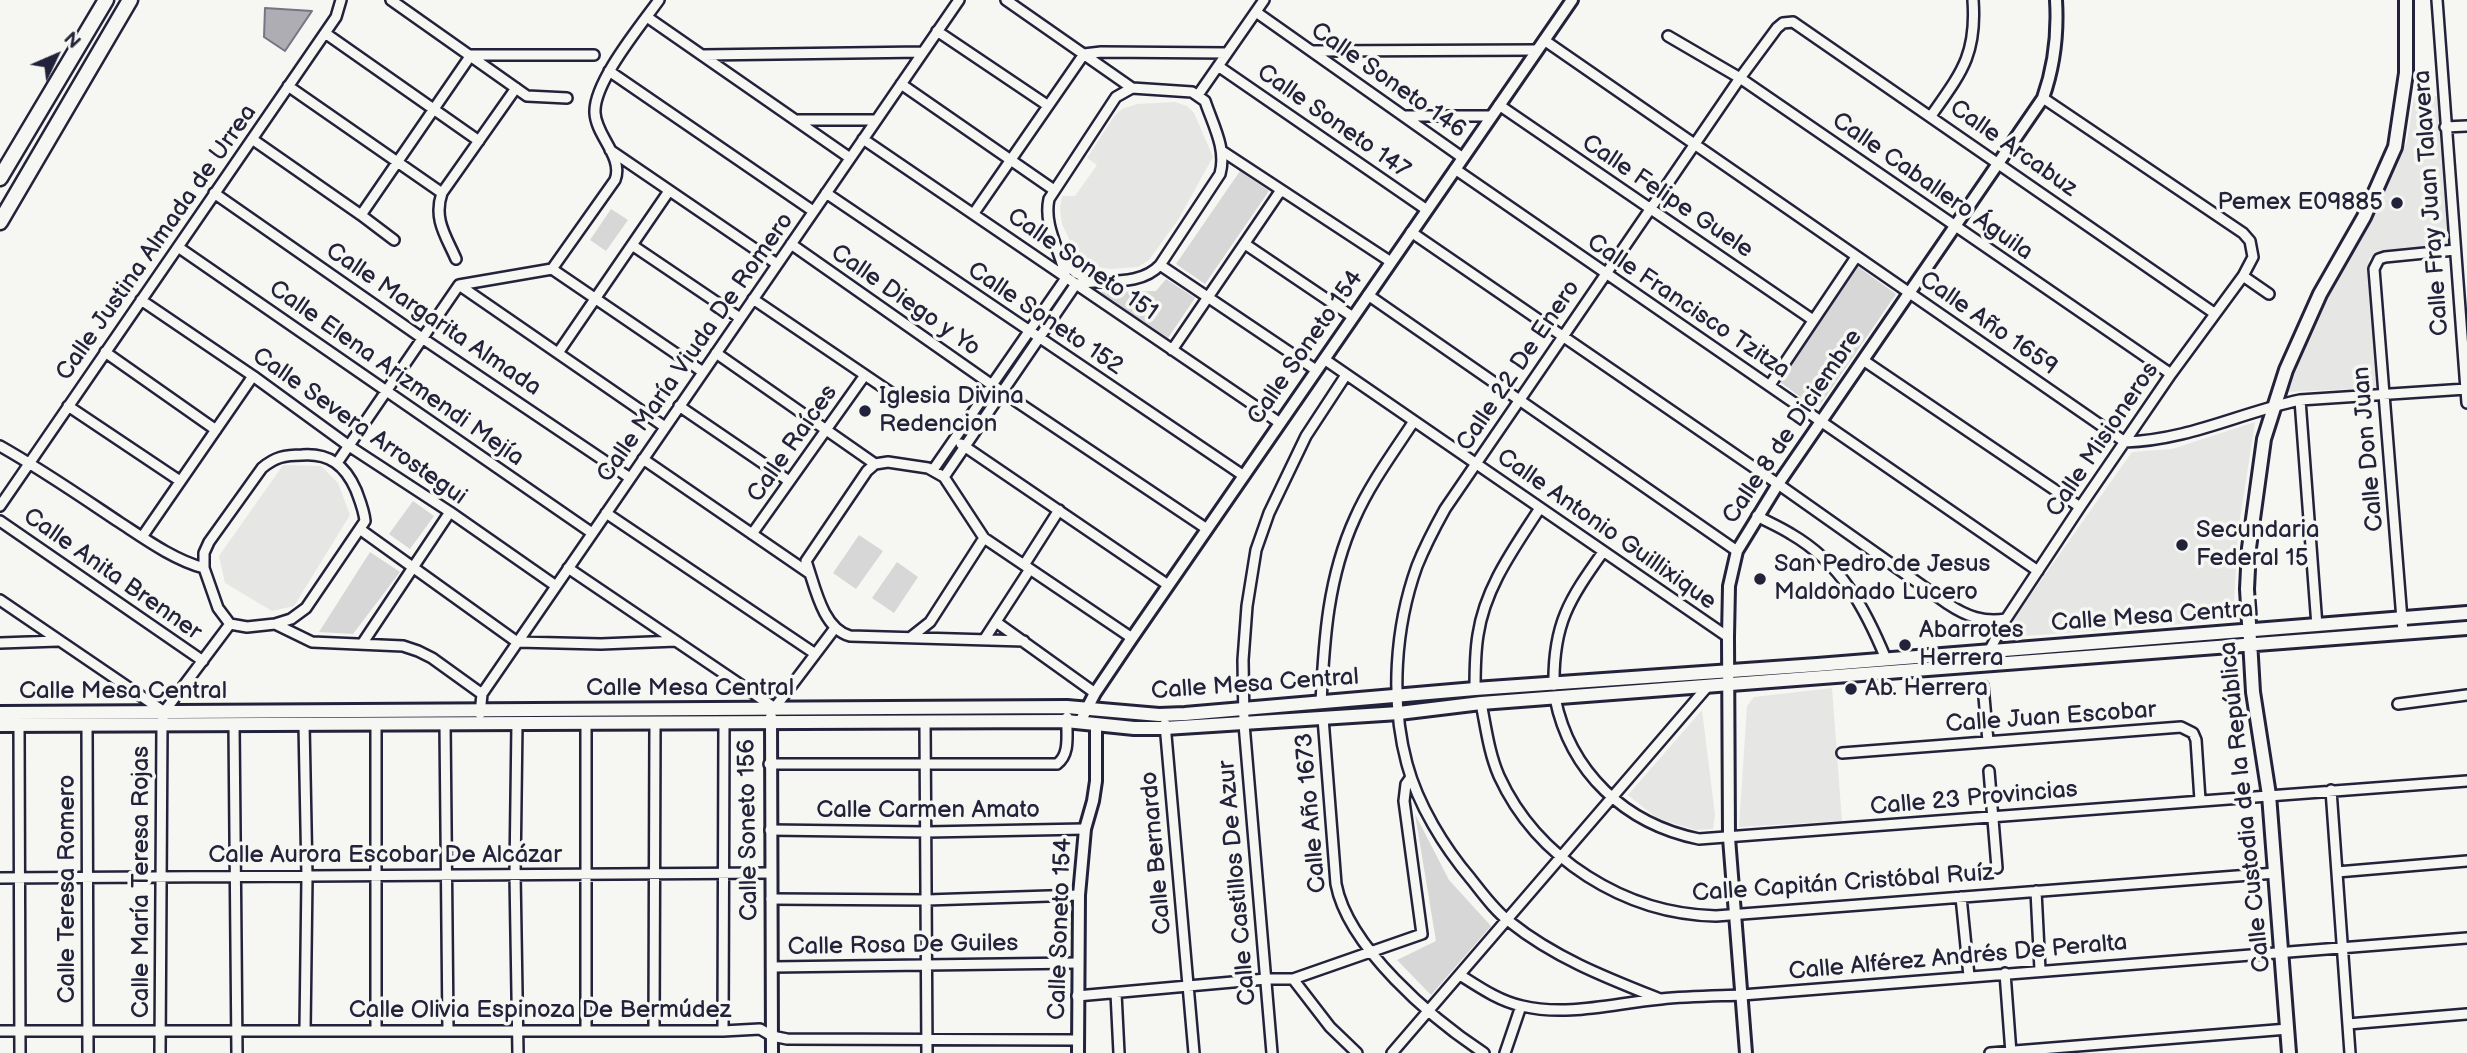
<!DOCTYPE html>
<meta charset="utf-8">
<style>
body{margin:0}
#map{position:relative;width:2467px;height:1053px;overflow:hidden;background:#f6f6f2;font-family:"Balsamiq Sans",sans-serif}
canvas{display:block}
.north{position:absolute;left:21px;top:21px;width:70px;height:70px;-webkit-text-stroke:5px #f6f6f2;paint-order:stroke;rotate:46deg;font-size:19px;font-weight:700;line-height:28px;text-align:center;color:#22223b}
.north::after{content:'';display:block;margin:auto;width:24px;height:32px;background:#22223b;clip-path:polygon(50% 0,100% 100%,50% 72%,0 100%)}
</style>
<div id="map">
<canvas width="2467" height="1053"></canvas>
<div class="north">N</div>
</div>
<script>
const g = document.querySelector('canvas').getContext('2d');
g.lineJoin = 'round';
function fill(path, color) { g.fillStyle = color; g.fill(path, 'evenodd'); }
function strokePath(path, color, width, dash) { g.strokeStyle = color; g.lineWidth = width; g.lineCap = dash ? 'butt' : 'round'; g.setLineDash(dash || []); g.stroke(path); }
function drawText(font, color, halo, rows, align = 'center') {
  g.font = font + ' "Balsamiq Sans",sans-serif'; g.lineWidth = 7; g.setLineDash([]); g.textBaseline = 'middle'; g.strokeStyle = halo; g.fillStyle = color; for (const [text, x, y, turn = 0] of rows) {
    g.save(); g.translate(x, y); g.rotate((+turn || 0) * Math.PI / 180); g.textAlign = isNaN(turn) ? turn : align; if (halo) g.strokeText(text, 0, 0); g.fillText(text, 0, 0); g.restore();
  }
}
fill(new Path2D(`
 M2439 96 2451 247 2374 254 2369 259 2377 388 2285 392 2314 321 2384 191 2407 141 2414 97Z
 M1175 102 1187 106 1194 113 1213 157 1178 220 1149 260 1138 267 1111 269 1088 266 1080 262 1062 224 1060 209 1062 196H1075L1097 165 1087 158 1115 115 1122 109 1137 104Z
 M2255 422 2238 532 2233 620 2000 638 2132 452 2172 449Z
 M283 465 321 466 338 483 350 515 294 606 272 611 225 583 219 556Z
 M1832 688 1842 821 1739 827 1747 706 1754 697Z
 M1702 710 1715 815 1713 829 1696 830 1658 819 1628 795Z`), '#e6e6e4');
fill(new Path2D(`
 M1240 171 1269 191 1205 284 1176 264Z
 M611 209 628 220 606 251 590 240Z
 M1857 266 1896 294 1820 405 1813 406 1780 382Z
 M1166 279 1195 298 1168 338 1100 292 1156 291Z
 M413 501 434 516 410 549 389 534Z
 M859 535 883 551 856 589 833 573Z
 M370 552 400 572 353 634 319 632Z
 M897 562 918 577 894 613 872 598Z
 M1415 814 1449 880 1491 926 1431 995 1397 960 1436 941Z`), '#d7d7d7');
const water = new Path2D(`
 M265 8 312 11 285 51 264 37Z`);
fill(water, '#adadb3');
strokePath(water, '#757583', 2);
const minor = new Path2D(`
 M391 0 527 96 567 98
 M1006 0 1132 88
 M2437 0 2467 403
 M1256 12 1463 158
 M647 17 850 158
 M937 31 1047 105
 M325 33 479 141
 M1668 36 1740 78 2171 374
 M1544 40 2125 442C2189 440 2239 413 2300 400L2466 389
 M1313 51 1537 50
 M703 55 923 52
 M1218 66 1427 210
 M609 71 813 211
 M901 84 1054 190
 M288 86 442 193
 M1198 95 1264 0
 M1499 105 1813 320
 M1406 116H1491
 M1931 116C1961 73 1977 55 1973 0
 M798 120H876
 M2445 127 2467 126
 M252 139 361 215 394 240
 M863 139 1280 423
 M610 150 777 264
 M1222 151 1391 262
 M1455 169 2038 571
 M214 193 422 338 630 478
 M826 193 1244 476
 M974 213 1084 54 1101 52 1227 53
 M361 215 471 55H594
 M1411 232 1778 484 1948 604C1966 616 1984 623 2006 619
 M791 244 992 385 1207 529
 M1245 244 1353 317
 M632 245 740 318
 M178 247 592 533
 M456 259C446 236 433 219 442 193L516 88
 M1064 262 1076 273 1093 281
 M1160 265 1316 370
 M552 269 703 372
 M2243 276 2269 294
 M459 285 665 427
 M1368 295 1737 551
 M753 299 893 394
 M141 300 253 376 349 446 450 512 556 586
 M1172 350 1281 190
 M105 352 216 430
 M558 353 669 191
 M716 353 875 464 888 462 928 468 944 477 984 538 1132 638
 M1324 359 1728 637
 M1863 360 2080 507
 M1770 385 1856 257
 M2300 400 2317 626
 M68 406 180 481
 M679 406 789 481
 M961 444 1168 585
 M0 446C41 469 80 496 119 522 145 539 174 560 204 568L218 608 230 624
 M643 459 809 573
 M337 463 459 285 552 269 615 180C624 157 596 136 595 113 593 83 641 25 659 0
 M875 464 867 471 806 561C815 586 822 628 850 636L1024 641
 M933 470 1066 278C1061 252 1043 226 1049 199L1116 97 1132 88 1192 92 1205 101C1213 125 1227 149 1220 174L1160 265C1140 287 1103 279 1076 284L944 477
 M0 506 336 17 341 0
 M606 513 814 653
 M1757 516C1768 522 1780 527 1791 534 1841 563 1865 608 1886 659
 M0 521 203 661
 M361 530 517 642 601 644 676 641
 M752 534 865 375
 M142 537 253 376
 M1024 565 1059 510
 M204 568V553L209 542 262 468C275 457 285 455 302 455 329 453 345 465 356 490 360 501 364 510 365 521L306 608 291 619 275 624
 M568 568 775 708
 M0 600 163 711
 M996 622 1095 693
 M230 624 247 627 275 624 312 642 403 646 418 651 432 658 482 694
 M2403 632 2374 269 2379 259 2385 257 2455 250
 M911 637 930 622 984 538
 M984 640 1030 569
 M0 643 58 641
 M362 644 450 512
 M1987 655 2006 619 2080 507 2171 374 2243 276 2253 257 2250 241 2243 233 2043 98
 M1554 685C1553 624 1569 600 1603 552
 M1983 686 1988 741
 M1475 689C1475 671 1475 653 1478 635 1485 587 1515 547 1540 508
 M1555 698C1570 772 1625 824 1699 839L2467 781
 M1321 703C1324 639 1328 577 1355 518 1370 484 1393 453 1414 421
 M1481 703C1486 728 1489 753 1499 776 1537 859 1625 914 1716 916L2276 873
 M2398 704 2467 695
 M773 710 835 628
 M480 714 482 694 959 0
 M1323 718 1336 884C1348 947 1432 1019 1484 1053
 M586 722V1030
 M445 723 448 1030
 M517 723 515 874 518 1053
 M925 723 927 1053
 M87 724 88 1053
 M234 724 237 1053
 M304 724 307 877 305 1030
 M1165 724 1194 1053
 M19 725 20 1053
 M1842 753 2181 727 2193 733 2196 740 2200 800
 M769 764H1057C1071 754 1066 733 1067 717
 M1989 771 1997 868
 M2331 790 2350 1053
 M770 830 927 832 1085 829
 M2337 872 2467 861
 M0 878 770 873
 M2036 891 2040 970
 M1961 897 1969 976
 M771 899 927 900 1079 895
 M772 967 1077 963
 M2005 973 2011 1053
 M1460 975C1479 987 1499 1001 1522 1006 1568 1017 1615 1003 1661 999 1688 996 1715 996 1742 995L2467 938
 M1293 979 1330 1027 1357 1053
 M1116 993 1119 1053
 M1077 996 1266 979H1293L1422 934 1404 801 1406 784 1411 777
 M1660 999C1607 978 1555 958 1510 922 1495 911 1483 894 1471 879 1444 847 1418 805 1407 764 1390 701 1395 627 1417 566 1425 546 1435 527 1445 509L1740 78 1777 28 1783 23 1793 22 2214 313
 M2348 1024 2467 1014
 M376 1030V723
 M0 1031H723L760 1029 772 1036 787 1039 1078 1040
 M654 1031 655 722
 M723 1031 724 722
 M160 1053 162 724 164 712 230 624
 M1272 1053 1244 724 1243 660 1247 606 1256 550 1269 513 1306 436 1346 375
 M1392 1053 1708 686
 M1505 1053 1521 1006
 M1990 1053 2288 1029`);
const tertiary = new Path2D(`
 M771 717 772 1053
 M1080 722 1095 693 1132 638 1572 0
 M1078 1053 1079 895 1085 829 1093 801 1096 781V725
 M1746 1053 1729 838 1728 637 1729 586 1737 551 1778 484 2043 98C2054 67 2058 33 2056 0`);
const secondary = new Path2D(`
 M0 713 1067 707 1159 715 1185 714 1475 689 1817 665 2467 613
 M0 725 1066 721 1134 728H1165L1399 713 1481 703 2467 628
 M2289 1053 2269 795 2253 692 2247 589 2249 548 2264 439 2286 370 2320 294 2364 217 2395 147 2406 73V0`);
const primary = new Path2D(`
 M0 178 106 0
 M0 222 130 0`);
strokePath(minor, '#22223b', 14);
strokePath(tertiary, '#22223b', 16);
strokePath(secondary, '#22223b', 18);
strokePath(primary, '#22223b', 19);
strokePath(minor, '#f6f6f2', 9);
strokePath(tertiary, '#f6f6f2', 10);
strokePath(secondary, '#f6f6f2', 12);
strokePath(primary, '#f6f6f2', 14);
for (const [x, y, r, color] of [
 [2397,203,7,"#22223b"],
 [865,411,7,"#22223b"],
 [2182,545,7,"#22223b"],
 [1760,579,7,"#22223b"],
 [1905,645,7,"#22223b"],
 [1851,689,7,"#22223b"]
]) { const dot = new Path2D(); dot.arc(x, y, r, 0, 2 * Math.PI); g.fillStyle = color; g.fill(dot); strokePath(dot, '#f6f6f2', 2.5); }
drawText('24px', '#22223b', '#f6f6f2', [
 ["Calle Soneto 146",1388,81,35],
 ["Calle Soneto 147",1333,122,35],
 ["Calle Arcabuz",2013,149,35],
 ["Calle Caballero Águila",1932,187,35],
 ["Calle Felipe Guele",1667,197,34],
 ["Calle Fray Juan Talavera",2432,203,-94],
 ["Calle Justina Almada de Urrea",157,243,-55],
 ["Calle Soneto 151",1082,265,35],
 ["Calle Diego y Yo",905,301,35],
 ["Calle Francisco Tzitza",1688,307,34],
 ["Calle Soneto 152",1045,319,34],
 ["Calle Margarita Almada",433,320,34],
 ["Calle Año 1659",1988,324,35],
 ["Calle María Viuda De Romero",696,348,-55],
 ["Calle Soneto 154",1306,348,-55],
 ["Calle 22 De Enero",1519,366,-56],
 ["Calle Elena Arizmendi Mejía",396,374,35],
 ["Calle Severa Arrostegui",359,427,35],
 ["Calle 8 de Diciembre",1793,427,-56],
 ["Calle Misioneros",2103,440,-56],
 ["Calle Raíces",793,444,-55],
 ["Calle Don Juan",2369,449,-95],
 ["Calle Antonio Guillixique",1606,530,35],
 ["Calle Anita Brenner",112,575,35],
 ["Calle Mesa Central",2155,617,-4],
 ["Calle Mesa Central",1255,685,-4],
 ["Calle Mesa Central",690,689],
 ["Calle Mesa Central",123,692],
 ["Calle Juan Escobar",2051,718,-4],
 ["Calle 23 Provincias",1974,799,-5],
 ["Calle Custodia de la República",2246,807,-96],
 ["Calle Carmen Amato",928,811],
 ["Calle Año 1673",1312,813,-95],
 ["Calle Soneto 156",749,830,-91],
 ["Calle Bernardo",1157,853,-95],
 ["Calle Aurora Escobar De Alcázar",385,856],
 ["Calle María Teresa Rojas",142,882,-90],
 ["Calle Castillos De Azur",1238,883,-95],
 ["Calle Capitán Cristóbal Ruíz",1843,884,-4],
 ["Calle Teresa Romero",68,889,-90],
 ["Calle Soneto 154",1061,929,-88],
 ["Calle Rosa De Guiles",903,946,-1],
 ["Calle Alférez Andrés De Peralta",1958,958,-5],
 ["Calle Olivia Espinoza De Bermúdez",540,1011]
]);
drawText('24px', '#22223b', '#f6f6f2', [
 ["Pemex E09885",2383,203,"right"],
 ["Iglesia Divina",879,397],
 ["Redencion",879,425],
 ["Secundaria",2196,531],
 ["Federal 15",2196,559],
 ["San Pedro de Jesus",1774,565],
 ["Maldonado Lucero",1774,593],
 ["Abarrotes",1919,631],
 ["Herrera",1919,659],
 ["Ab. Herrera",1865,689]
], 'left');
</script>
